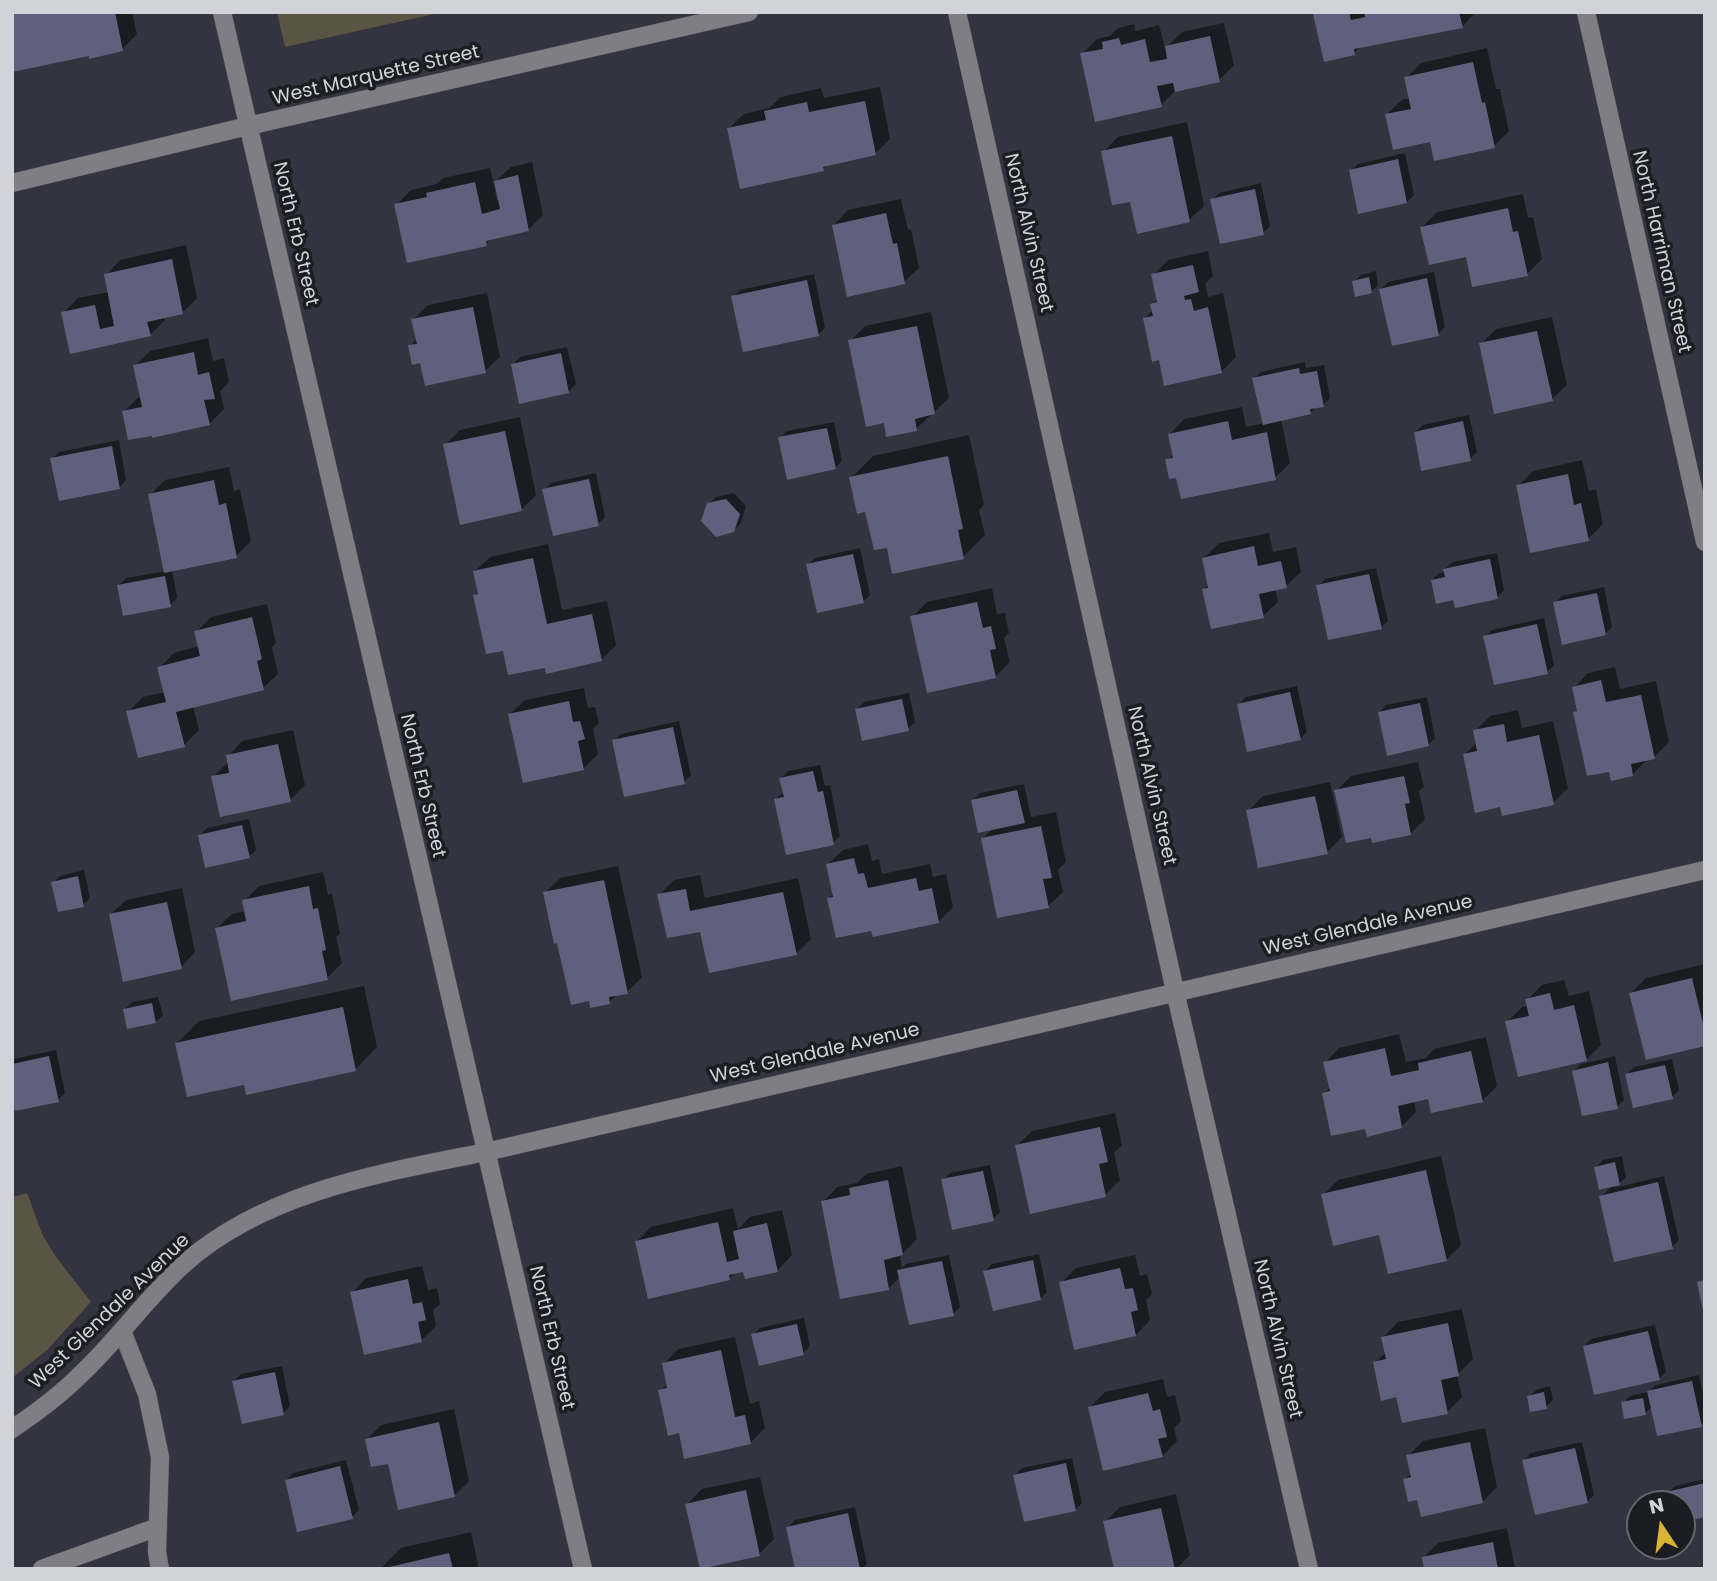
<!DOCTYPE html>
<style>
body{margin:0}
#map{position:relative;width:1717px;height:1581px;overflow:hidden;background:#343440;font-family:Poppins,sans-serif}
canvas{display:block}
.frame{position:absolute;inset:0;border:14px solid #d2d3da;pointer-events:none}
.north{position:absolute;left:1626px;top:1490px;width:70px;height:70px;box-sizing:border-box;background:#1c1d22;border:2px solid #65666c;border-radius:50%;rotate:347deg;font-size:19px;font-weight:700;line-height:28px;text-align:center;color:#d2d3da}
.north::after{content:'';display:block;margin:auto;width:24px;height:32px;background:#d9b334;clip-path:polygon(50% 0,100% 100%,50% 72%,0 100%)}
</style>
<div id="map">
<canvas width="1717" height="1581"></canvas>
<div class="frame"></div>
<div class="north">N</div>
</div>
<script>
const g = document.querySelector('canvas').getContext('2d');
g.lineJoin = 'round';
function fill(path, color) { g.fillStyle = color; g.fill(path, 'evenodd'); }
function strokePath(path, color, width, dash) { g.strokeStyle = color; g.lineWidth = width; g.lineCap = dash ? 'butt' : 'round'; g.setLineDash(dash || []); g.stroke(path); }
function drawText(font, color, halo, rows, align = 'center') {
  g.font = font + ' Poppins,sans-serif'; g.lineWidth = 7; g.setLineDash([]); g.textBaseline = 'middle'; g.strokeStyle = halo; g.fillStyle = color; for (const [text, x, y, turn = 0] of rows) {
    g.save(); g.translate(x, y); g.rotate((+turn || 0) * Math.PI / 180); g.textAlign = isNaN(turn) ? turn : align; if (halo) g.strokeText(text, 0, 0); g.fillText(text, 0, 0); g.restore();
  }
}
fill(new Path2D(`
 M277 12H443L285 47Z
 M27 1193 43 1236 56 1257 91 1302 47 1350 12 1378V1197Z`), '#5a5444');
fill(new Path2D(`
 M12 12H132L137 34 122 49 90 54 12 70Z
 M1318 12H1476L1462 27 1361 46 1354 53 1315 15Z
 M1224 23 1234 65 1219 80 1176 90 1161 105 1082 54 1097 39 1110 36 1118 28 1134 24 1135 31 1159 25 1165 49 1182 32Z
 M1487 48 1496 89H1500L1509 131 1494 146 1432 140 1387 114 1402 100 1410 98 1406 78 1421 63Z
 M880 87 890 139 876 153 829 164 823 169 729 128 744 114 769 108 781 97 821 88 824 98Z
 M1187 122 1204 206 1189 220 1132 200 1103 152 1118 137Z
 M1405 153 1414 195 1407 202 1351 171 1358 164Z
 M532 162 543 215 528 230 493 237 486 244 396 205 411 190 437 184 443 178 490 168 497 200 500 199 496 181 511 167Z
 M1261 183 1270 226 1263 233 1212 200 1219 193Z
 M1523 194 1528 218 1533 217 1542 259 1527 274 1467 255 1422 227 1437 212Z
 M901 199 908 230 911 229 919 268 904 282 834 225 848 210Z
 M186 245 197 298 182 313 164 317 165 320 150 335 71 352 63 313 78 298 109 292 106 275 120 260Z
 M1208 251 1213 276 1205 284 1208 297 1223 293 1236 357 1221 372 1160 358 1145 318 1153 310 1152 304 1158 298 1153 275 1168 260Z
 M1376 271 1378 285 1371 292 1354 282 1361 275Z
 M1434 272 1445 327 1438 334 1381 289 1388 282Z
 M814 274 825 328 818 335 733 297 740 290Z
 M487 293 500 357 485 371 422 361 410 346 417 339 413 320 428 305Z
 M931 312 949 398 916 429 885 421 850 341 865 326Z
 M1552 317 1567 385 1552 399 1481 344 1496 329Z
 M208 338 213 361 224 358 229 382 220 391 224 409 209 424 124 411 139 397 141 396 135 366 150 351Z
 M567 347 576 384 569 391 513 364 520 357Z
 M1305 362 1306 368 1324 365 1330 398 1323 405 1317 406 1310 413 1281 419 1290 463 1275 478 1178 476 1167 460 1174 453 1170 434 1184 419 1242 407 1246 427 1264 423 1254 379 1261 372Z
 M1469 415 1477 452 1470 459 1415 432 1423 425Z
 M520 417 536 495 521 510 445 445 460 430Z
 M834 422 842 461 835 468 780 438 787 431Z
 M969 435 984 505 979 510 985 535 963 557 888 546 867 510 851 478 873 456Z
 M119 440 126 480 119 488 52 459 59 452Z
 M1582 460 1589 491 1596 489 1603 524 1588 539 1518 486 1533 471Z
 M229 467 234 491 240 489 251 541 236 556 172 570 177 598 170 605 119 585 126 578 166 571 150 495 165 480Z
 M596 473 605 517 598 524 544 490 551 483Z
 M734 493 746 506 741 523 733 531 708 504 716 497Z
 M1269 533 1273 552 1296 547 1301 572 1286 586 1275 589 1278 602 1263 616 1204 590 1209 584 1204 558 1219 543Z
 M548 544 562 610 607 601 616 645 601 660 546 666 505 649 475 595 479 591 475 571 490 557Z
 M860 548 870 595 863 602 808 565 815 558Z
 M1497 553 1504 590 1497 597 1454 598 1432 580 1439 573 1446 572 1445 569 1452 562Z
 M1376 568 1388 621 1381 628 1318 586 1325 579Z
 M1604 587 1612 627 1605 634 1555 603 1562 596Z
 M992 588 997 614 1005 613 1009 633 1004 638 1010 662 995 677 912 617 927 602Z
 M267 604 276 643 272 647 278 674 263 688 193 706 199 730 184 745 128 712 143 697 165 692 159 668 174 653 200 646 196 632 211 617Z
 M1544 618 1554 665 1547 672 1485 637 1492 630Z
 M1615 667 1620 689 1656 681 1669 742 1654 757 1647 760 1632 775 1610 770 1575 712 1578 709 1574 688 1588 673Z
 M1297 686 1307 732 1300 739 1239 704 1246 697Z
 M584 688 588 708 595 707 599 723 593 729 598 754 583 769 510 714 525 700Z
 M909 693 915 722 908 729 857 709 864 702Z
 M1427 697 1435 738 1428 745 1379 712 1386 705Z
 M1518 710 1522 728 1553 721 1568 788 1553 803 1501 805 1464 755 1477 742 1475 731 1490 716Z
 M679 721 691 775 684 782 614 741 621 734Z
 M293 730 305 785 290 800 213 777 229 761 228 756 242 741Z
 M1418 762 1424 787 1419 791 1425 819 1410 834 1372 836 1336 791 1351 776Z
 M820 765 825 786 830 785 840 836 833 843 776 799 784 792 781 778 788 771Z
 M1330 782 1342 837 1327 852 1248 811 1263 796Z
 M1024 784 1031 817 1056 812 1066 862 1058 870 1063 892 1048 906 982 839 993 828 973 800 980 793Z
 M249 819 256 850 249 857 200 835 207 828Z
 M868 844 872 861 879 859 882 874 930 864 933 877 946 874 953 907 938 922 873 928 829 898 834 893 828 864 843 850Z
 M618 866 642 977 627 992 618 994 609 1002 545 893 560 878Z
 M84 870 90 898 83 905 53 883 60 876Z
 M323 872 328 895 332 894 340 934 336 937 342 963 327 978 217 928 232 914 246 911 244 901 259 886Z
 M700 875 705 898 798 878 811 939 796 954 701 929 659 895 674 880Z
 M182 888 195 952 181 967 111 914 126 900Z
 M1705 964V1044L1631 993 1646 978Z
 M1564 980 1569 996 1589 991 1601 1045 1582 1064 1615 1056 1624 1100 1617 1107 1574 1071 1585 1060 1507 1022 1522 1007 1529 1006 1527 1000 1542 985Z
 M364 986 377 1047 355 1070 177 1043 199 1021Z
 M158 997 163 1015 156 1022 125 1009 132 1002Z
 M1399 1034 1406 1062 1426 1058 1434 1049 1486 1037 1497 1086 1482 1101 1429 1096 1414 1100 1416 1112 1401 1127H1366L1324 1094 1330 1087 1325 1063 1339 1048Z
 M56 1050 65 1093 58 1100 12 1091V1061L14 1059Z
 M1672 1059 1679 1090 1672 1097 1627 1074 1634 1067Z
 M1115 1113 1122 1145 1114 1153 1120 1180 1105 1195 1017 1146 1032 1131Z
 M1441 1156 1461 1245 1446 1260 1381 1233 1323 1195 1338 1180Z
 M1622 1156 1626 1177 1614 1188 1664 1176 1679 1240 1672 1247 1601 1197 1613 1185 1596 1167 1603 1160Z
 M990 1165 1000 1212 993 1219 943 1180 950 1173Z
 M902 1166 917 1239 902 1254H900L902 1268 906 1264 949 1255 960 1307 953 1314 900 1277 889 1288 823 1202 837 1187 857 1183 866 1174Z
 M733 1208 738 1229 750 1217 782 1210 792 1255 778 1270 736 1272 730 1278 636 1242 651 1227Z
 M1039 1254 1047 1292 1040 1299 985 1271 992 1264Z
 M1135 1255 1140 1276 1147 1274 1152 1294 1146 1300 1150 1320 1136 1335 1061 1283 1076 1268Z
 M422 1266 428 1290 437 1288 440 1304 433 1310 436 1326 421 1341 352 1293 366 1278Z
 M1462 1309 1473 1359 1457 1375 1462 1397 1447 1412 1398 1395 1375 1363 1386 1352 1383 1337 1398 1322Z
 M804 1318 810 1346 803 1354 753 1335 760 1328Z
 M1655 1325 1666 1372 1659 1379 1584 1346 1591 1339Z
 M735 1337 750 1404 759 1401 765 1428 750 1443 680 1431 660 1391 668 1383 664 1364 678 1349Z
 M282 1366 290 1406 283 1413 234 1381 241 1374Z
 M1699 1375 1705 1403V1421L1701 1425 1652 1407 1645 1413 1623 1403 1630 1396 1648 1392 1656 1385Z
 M1163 1379 1167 1397 1175 1395 1181 1421 1174 1428 1177 1441 1162 1456 1090 1407 1105 1392Z
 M1550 1386 1553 1400 1546 1407 1529 1397 1536 1390Z
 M454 1409 469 1481 454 1496 389 1462 367 1439 381 1425Z
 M1485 1428 1497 1487 1482 1502 1418 1497 1405 1479 1412 1473 1408 1456 1423 1441Z
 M1582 1442 1594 1495 1587 1502 1524 1460 1531 1453Z
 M1072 1458 1082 1503 1075 1510 1015 1475 1022 1468Z
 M346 1460 359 1510 352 1517 286 1480 293 1473Z
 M760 1477 774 1539 759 1554 687 1504 702 1489Z
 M1705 1479V1515L1682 1520V1504H1671L1668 1493 1675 1486Z
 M1176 1494 1190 1555 1176 1569H1116L1105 1522 1120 1507Z
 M855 1507 867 1564 862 1569H797L788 1527 795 1520Z
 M1507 1528 1515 1569H1426L1423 1558 1438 1543Z
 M471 1532 479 1569H380L401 1548Z`), '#0007');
fill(new Path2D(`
 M16 12H115L123 51 89 59V56L12 72V13Z
 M1322 12H1349L1351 20 1365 17 1364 12H1459L1463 28 1354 49 1355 55 1324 62 1313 14Z
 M1210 36 1220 82 1175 92 1173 83 1157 86 1162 107 1095 122 1080 53 1103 49 1102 42 1119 38 1121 45 1145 39 1150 62 1167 59 1165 46Z
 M1473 62 1482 103 1485 102 1495 148 1434 161 1430 142 1393 150 1385 114 1411 109 1404 77Z
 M865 101 876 155 823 167 824 171 740 189 727 128 766 120 764 111 807 102 809 112Z
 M1172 136 1190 222 1137 234 1130 202 1112 205 1101 151Z
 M1398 159 1407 203 1358 214 1349 170Z
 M518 175 529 231 486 241 487 246 407 263 394 204 427 197 426 193 475 182 482 214 500 209 494 181Z
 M1255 189 1264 235 1220 244 1210 199Z
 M1508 208 1513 232 1518 231 1528 276 1472 287 1466 257 1429 265 1420 227Z
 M886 213 893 244 897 243 905 284 847 297 832 225Z
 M172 259 183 314 147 322 151 336 70 354 61 312 95 305 100 329 114 326 104 274Z
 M1193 265 1199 292 1184 296 1185 300 1191 299 1194 311 1208 307 1222 373 1164 386 1159 360 1152 362 1143 318 1153 316 1150 304 1157 302 1151 274Z
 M1369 277 1372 293 1355 297 1352 281Z
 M1427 278 1439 336 1392 346 1379 289Z
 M807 280 819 336 743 352 731 296Z
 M473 307 486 373 425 386 420 363 412 365 408 345 417 344 411 319Z
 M917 326 935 414 915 419 917 431 886 437 884 423 866 427 848 340Z
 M1537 331 1553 401 1494 414 1479 343Z
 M194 352 198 375 209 372 215 399 204 400 210 425 152 438V436L128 440 122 411 142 407 133 365Z
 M561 353 569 393 519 404 511 364Z
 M1299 368 1300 374 1317 371 1324 407 1310 409 1311 414 1263 425 1252 378Z
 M1228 421 1232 440 1267 432 1276 480 1181 499 1176 478 1169 479 1165 459 1173 458 1168 434Z
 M1463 421 1471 461 1421 471 1414 432Z
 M827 428 836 469 787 480 778 437Z
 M505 431 522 511 460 525 443 444Z
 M112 446 120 489 59 501 50 458Z
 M948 456 963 529 958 530 964 559 892 574 887 548 874 550 865 512 857 514 849 477Z
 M1568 474 1574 505 1581 503 1589 541 1530 553 1516 485Z
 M589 479 599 526 553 536 542 489Z
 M214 480 219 505 226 503 237 558 164 573 148 494Z
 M726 499 740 514 734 532 716 537 701 521 707 503Z
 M1254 546 1258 566 1281 561 1287 588 1259 594 1264 618 1211 629 1202 589 1208 588 1202 558Z
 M853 554 864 603 817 613 806 564Z
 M533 558 547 624 592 614 602 661 546 674 545 668 508 675 503 651 486 654 473 595 478 594 473 571Z
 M1490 559 1498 599 1455 608 1453 600 1436 604 1431 580 1445 577 1443 569Z
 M1369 574 1382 629 1328 640 1316 585Z
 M165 576 171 607 123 616 117 585Z
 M1597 593 1606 635 1562 645 1553 602Z
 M977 602 983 628 991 626 996 649 990 650 996 678 927 693 910 616Z
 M252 617 262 659 257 661 264 690 176 712 185 747 138 758 126 711 166 702 157 667 200 656 194 631Z
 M1537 624 1548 674 1494 685 1483 636Z
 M1601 680 1606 702 1641 695 1655 759 1631 764 1633 776 1611 781 1609 772 1587 776 1573 712 1577 711 1572 687Z
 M1290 692 1301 740 1247 752 1237 704Z
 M902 699 909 731 862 741 855 709Z
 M569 701 573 722 580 721 585 739 578 741 584 770 523 783 508 714Z
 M1420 703 1429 746 1387 756 1378 712Z
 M1504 724 1507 742 1539 735 1554 805 1502 816 1500 807 1475 813 1463 754 1477 751 1473 730Z
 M673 727 685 784 624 797 612 740Z
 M278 744 291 802 220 817 211 776 229 773 226 755Z
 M813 771 818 792 823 791 834 845 786 855 774 799 784 797 779 778Z
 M1404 776 1410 803 1405 804 1411 835 1372 843 1371 838 1346 843 1334 790Z
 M1017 790 1025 823 978 833 971 800Z
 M1315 796 1328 854 1258 868 1246 810Z
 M242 825 250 858 205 868 198 835Z
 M1041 826 1052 878 1043 879 1049 908 997 918 981 838Z
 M854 858 858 874 864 873 868 888 916 878 919 891 932 888 939 923 873 937 871 931 836 938 827 898 833 897 826 864Z
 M78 876 84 907 58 912 51 882Z
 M604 880 628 994 609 997 610 1004 590 1008 589 1001 571 1005 557 943 554 944 543 892Z
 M309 886 313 909 318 908 326 950 322 951 328 980 231 1001 215 928 246 921 242 900Z
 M686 889 690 911 783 892 797 955 709 973 700 932 667 938 657 894Z
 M167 902 182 969 123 982 109 914Z
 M1692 978 1705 1032V1046L1646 1060 1629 993Z
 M1550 993 1554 1010 1574 1005 1587 1061 1518 1077 1505 1021 1529 1016 1525 999Z
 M152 1003 156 1023 127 1029 123 1009Z
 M343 1007 356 1071 246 1095 244 1085 187 1097 175 1043Z
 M1385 1048 1391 1076 1419 1070 1418 1063 1471 1051 1483 1102 1431 1113 1428 1099 1398 1106 1402 1128 1367 1137 1365 1129 1331 1136 1322 1093 1330 1091 1323 1062Z
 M49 1056 59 1102 15 1111 12 1100V1064Z
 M1608 1062 1618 1109 1582 1116 1572 1071Z
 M1665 1065 1673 1099 1633 1108 1625 1074Z
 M1100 1127 1108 1162 1099 1164 1106 1197 1030 1214 1015 1145Z
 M1615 1162 1620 1185 1599 1190 1594 1167Z
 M1426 1170 1447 1261 1388 1274 1379 1235 1333 1246 1321 1194Z
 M983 1171 994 1221 952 1230 941 1179Z
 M888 1180 903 1255 884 1260 889 1290 840 1299 821 1201 850 1195 849 1188Z
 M1658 1182 1673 1249 1614 1262 1599 1196Z
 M718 1222 727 1262 739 1259 733 1231 767 1223 778 1272 745 1279 743 1272 729 1275 730 1280 648 1299 635 1241Z
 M1033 1260 1041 1300 993 1311 983 1271Z
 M942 1261 954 1316 909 1325 897 1270Z
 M1120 1268 1125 1289 1133 1288 1138 1310 1131 1312 1136 1336 1074 1350 1059 1282Z
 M408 1279 413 1304 422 1302 426 1320 418 1322 422 1342 364 1355 350 1292Z
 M1705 1280V1315H1704L1697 1282Z
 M1448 1323 1459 1376 1441 1380 1448 1414 1402 1423 1396 1397 1381 1401 1373 1362 1386 1359 1381 1337Z
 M797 1324 804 1355 759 1366 751 1334Z
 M1648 1331 1660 1380 1594 1395 1583 1346Z
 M721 1350 735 1417 745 1415 751 1444 684 1459 679 1433 668 1436 658 1390 667 1388 662 1363Z
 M275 1372 284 1415 242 1424 232 1381Z
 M1692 1381 1702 1427 1657 1436 1647 1391Z
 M1544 1392 1547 1409 1530 1412 1527 1396Z
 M1148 1393 1153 1411 1160 1409 1167 1437 1158 1439 1163 1457 1103 1471 1088 1407Z
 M1643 1398 1646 1415 1624 1419 1621 1402Z
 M439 1422 455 1497 398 1510 388 1464 371 1467 365 1439Z
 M1470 1442 1483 1503 1421 1517 1417 1500 1408 1502 1403 1479 1411 1477 1406 1455Z
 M1575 1448 1588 1503 1535 1515 1522 1460Z
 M1066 1463 1076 1511 1024 1522 1013 1475Z
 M340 1466 353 1519 297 1532 285 1480Z
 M1705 1483V1517L1682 1522V1504H1669L1666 1492Z
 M746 1490 760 1556 700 1569 685 1504Z
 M1161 1508 1175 1569H1114L1103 1521Z
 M848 1513 860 1569H795L786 1527Z
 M1493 1542 1498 1569H1424L1422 1557Z
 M449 1553 453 1569H385V1568Z`), '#5f607b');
const minor = new Path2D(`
 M222 12 583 1569
 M957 12 1175 991 1309 1569
 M1586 12 1705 542
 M12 183 248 126 749 12
 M122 1331 147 1394 160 1457 157 1552 160 1569
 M12 1429C36 1413 59 1396 79 1376 117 1341 146 1298 185 1263 267 1191 382 1173 486 1152L1705 870
 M42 1569 158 1527`);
strokePath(minor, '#50515c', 19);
strokePath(minor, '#7e7e84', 18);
drawText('19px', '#d2d3da', '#1c1d22', [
 ["West Marquette Street",376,76,-13],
 ["North Alvin Street",1028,233,77],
 ["North Erb Street",295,234,77],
 ["North Harriman Street",1661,252,77],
 ["North Erb Street",422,786,77],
 ["North Alvin Street",1151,786,77],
 ["West Glendale Avenue",1368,926,-13],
 ["West Glendale Avenue",815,1054,-13],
 ["West Glendale Avenue",110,1312,-44],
 ["North Erb Street",551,1338,77],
 ["North Alvin Street",1277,1339,77]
]);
</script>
